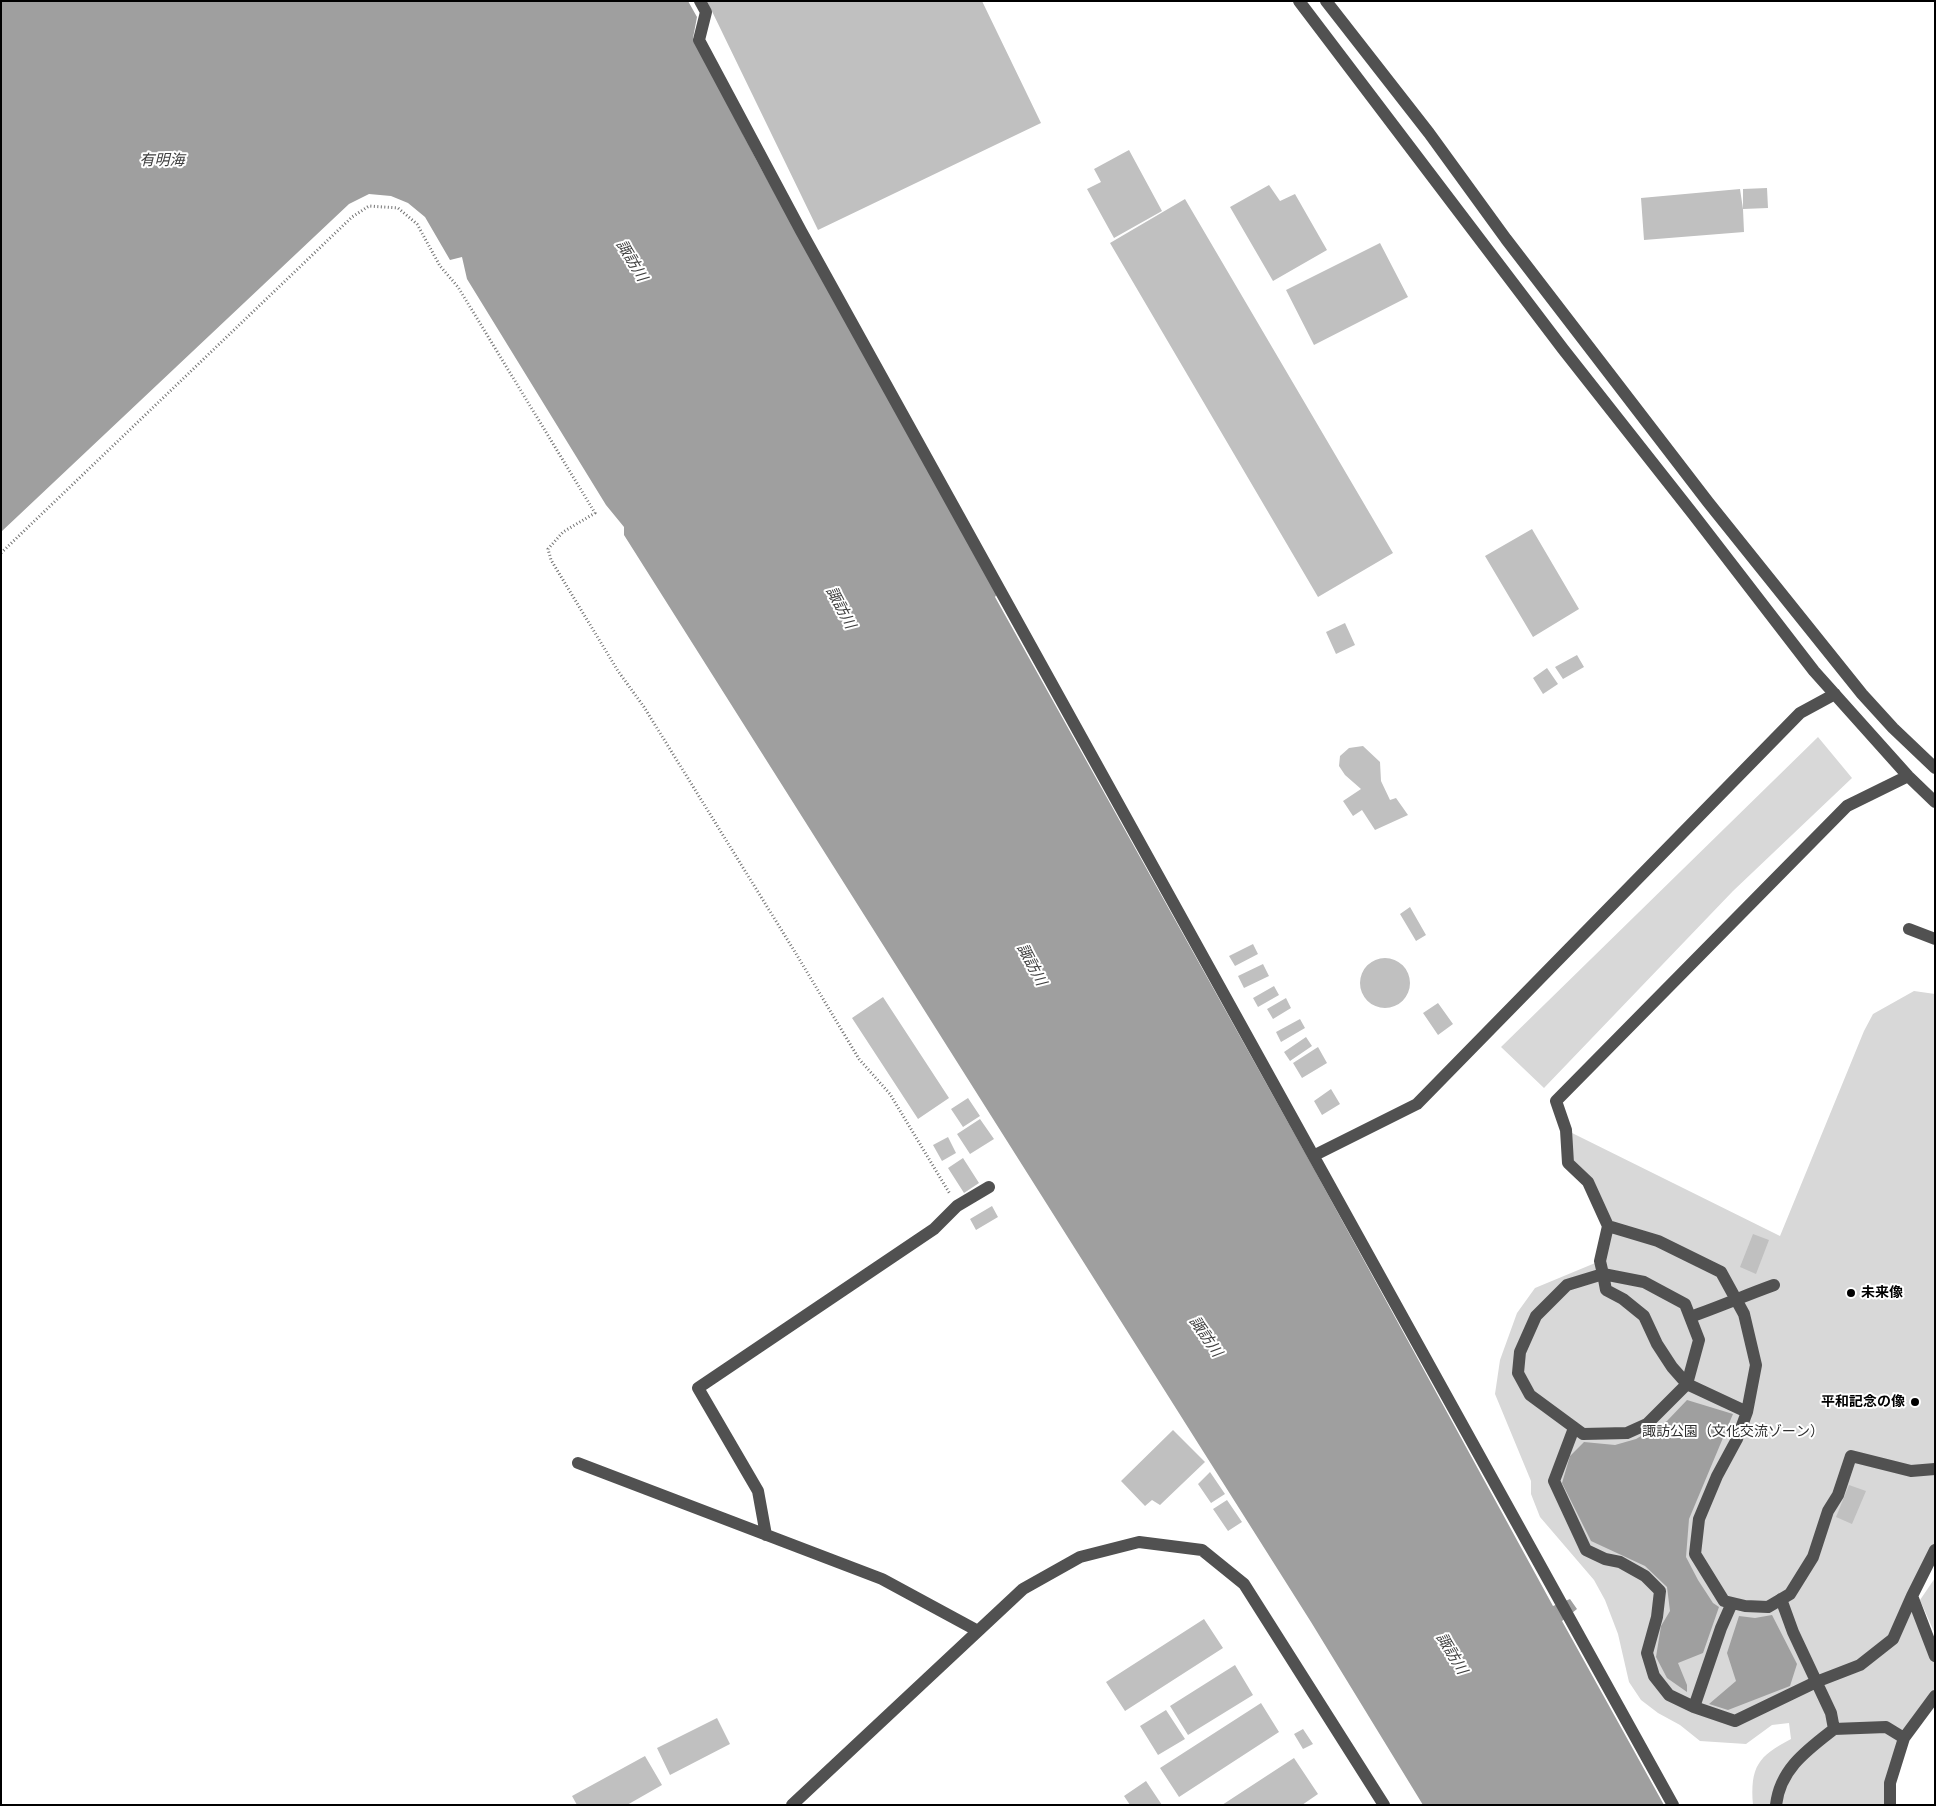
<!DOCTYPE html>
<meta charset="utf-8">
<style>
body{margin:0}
#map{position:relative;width:1936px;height:1806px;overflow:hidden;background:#fff;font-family:"DejaVu Sans",sans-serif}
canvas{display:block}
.frame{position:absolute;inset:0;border:2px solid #000;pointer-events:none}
</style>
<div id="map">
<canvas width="1936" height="1806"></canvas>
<div class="frame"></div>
</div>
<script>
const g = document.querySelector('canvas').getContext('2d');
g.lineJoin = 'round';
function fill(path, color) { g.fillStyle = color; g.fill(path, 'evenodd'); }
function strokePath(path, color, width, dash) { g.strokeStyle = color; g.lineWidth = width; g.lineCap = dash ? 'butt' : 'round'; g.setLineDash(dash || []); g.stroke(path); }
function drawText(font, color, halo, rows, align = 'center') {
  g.font = font + ' "DejaVu Sans","Noto Sans JP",sans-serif'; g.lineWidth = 4; g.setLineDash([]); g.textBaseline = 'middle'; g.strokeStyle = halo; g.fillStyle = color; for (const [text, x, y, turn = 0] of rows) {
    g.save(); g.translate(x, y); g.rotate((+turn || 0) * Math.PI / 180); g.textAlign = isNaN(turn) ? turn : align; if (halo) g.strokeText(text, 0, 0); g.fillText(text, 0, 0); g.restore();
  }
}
fill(new Path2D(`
 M1818 737 1852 778 1733 891 1544 1088 1501 1047Z
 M1914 991 1935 994V1550L1912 1596 1935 1656V1695L1904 1738 1890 1805H1753C1750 1767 1758 1756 1791 1739L1789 1723 1772 1725 1746 1744 1700 1741 1680 1725 1658 1713 1641 1700 1629 1682 1618 1634 1605 1600 1594 1580 1540 1517 1531 1494V1481L1495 1394 1500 1360 1517 1313 1535 1288 1600 1261 1608 1226 1588 1183 1568 1163 1566 1130 1780 1236 1864 1031 1873 1014Z
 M1935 1578V1634L1920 1600Z`), '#d8d8d8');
fill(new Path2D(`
 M1 1H688L697 17 693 38 758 163 997 594 995 597 1309 1160 1553 1606 1570 1599 1577 1609 1562 1621 1664 1805H1423L1311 1622 624 535V527L606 505 467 279 462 257 450 260 425 217 408 203 391 196 369 194 349 204 1 532Z
 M1687 1400 1733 1414 1689 1519 1686 1557 1698 1580 1713 1603 1719 1607 1703 1653 1678 1663 1687 1685V1692L1667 1678 1656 1657 1661 1626 1670 1611 1667 1587 1645 1566 1591 1541 1562 1483 1570 1456 1584 1442 1615 1445 1636 1439 1667 1421Z
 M1772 1615 1797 1664 1790 1686 1728 1710 1709 1704 1736 1681 1727 1653 1739 1616 1755 1618Z`), '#9f9f9f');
fill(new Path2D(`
 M707 1H982L1041 123 818 230Z
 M1129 150 1162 211 1114 238 1087 189 1101 182 1094 169Z
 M1269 185 1280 201 1295 194 1327 250 1273 281 1230 207Z
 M1767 188 1768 208 1743 209V189Z
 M1740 189 1743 209 1744 232 1644 240 1641 198Z
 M1185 199 1393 553 1318 597 1110 243Z
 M1380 243 1408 297 1314 345 1286 290Z
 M1532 529 1579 609 1533 637 1485 556Z
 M1345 623 1355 645 1336 654 1326 632Z
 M1577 655 1584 667 1563 679 1555 667Z
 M1547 668 1558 684 1543 694 1533 678Z
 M1363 746 1380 762 1381 781 1390 800 1396 798 1408 815 1375 830 1362 810 1353 816 1343 801 1361 789 1345 775 1339 766 1340 756 1349 748Z
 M1410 907 1426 935 1416 941 1400 914Z
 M1253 944 1258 954 1235 966 1229 956Z
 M1360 983a25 25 0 1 1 50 0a25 25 0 1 1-50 0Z
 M1263 964 1269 976 1244 988 1238 976Z
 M1274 986 1279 995 1258 1007 1253 998Z
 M883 997 949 1098 918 1119 852 1018Z
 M1286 998 1291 1008 1273 1019 1267 1009Z
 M1438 1003 1453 1024 1438 1035 1423 1013Z
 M1300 1019 1305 1028 1281 1042 1276 1032Z
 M1306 1037 1312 1046 1290 1061 1284 1052Z
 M1318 1047 1327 1063 1302 1078 1293 1063Z
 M1331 1089 1340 1104 1322 1115 1314 1101Z
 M968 1098 980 1116 963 1127 951 1109Z
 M980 1119 994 1139 970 1154 957 1134Z
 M948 1137 956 1153 942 1161 933 1145Z
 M963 1158 979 1183 964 1193 948 1168Z
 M992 1206 998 1217 976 1230 970 1219Z
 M1753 1234 1769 1240 1756 1274 1740 1267Z
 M1173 1430 1205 1462 1160 1505 1152 1500 1145 1506 1121 1481Z
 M1210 1472 1225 1494 1211 1503 1198 1484Z
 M1849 1485 1866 1491 1852 1524 1836 1517Z
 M1227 1500 1242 1522 1228 1531 1213 1509Z
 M1204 1619 1223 1648 1125 1711 1106 1682Z
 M1235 1665 1253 1695 1188 1735 1170 1706Z
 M1261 1703 1279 1732 1179 1797 1160 1768Z
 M1166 1710 1185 1739 1158 1755 1140 1726Z
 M717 1718 730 1744 670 1775 657 1748Z
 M1303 1729 1313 1744 1303 1749 1294 1734Z
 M645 1756 662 1785 627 1805H577L572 1796Z
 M1294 1758 1318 1794 1302 1805H1222Z
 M1146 1781 1162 1805H1130L1124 1796Z`), '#c0c0c0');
strokePath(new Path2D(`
 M1 553 352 217 369 206 398 208 417 224 440 266 458 287 595 513 563 532 548 549 551 560 618 671 644 707 795 952 859 1059 890 1094 950 1194`), '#737373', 3, [1, 2.5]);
strokePath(new Path2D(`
 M700 1 706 12 699 40 801 231 1673 1805
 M1299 1 1563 349 1693 514 1814 671 1908 776 1935 802
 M1326 1 1429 133 1506 239 1708 502 1862 694 1893 728 1935 768
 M1908 776 1847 806 1556 1101 1566 1130 1568 1163 1588 1182 1608 1226 1600 1261 1603 1274 1644 1282 1685 1304 1699 1340 1687 1384 1747 1412 1737 1439 1717 1476 1699 1519 1695 1554 1724 1601 1745 1606 1768 1607 1790 1594 1813 1557 1828 1511 1838 1495 1851 1456 1911 1471 1935 1469
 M1909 929 1935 939
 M1319 1153 1417 1104 1800 713 1835 694
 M1608 1226 1658 1241 1721 1272 1744 1314 1756 1365 1747 1412
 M1603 1274 1606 1290 1623 1299 1644 1316 1657 1344 1672 1367 1687 1384 1647 1424 1627 1433 1583 1434 1530 1395 1518 1373 1520 1352 1536 1316 1567 1285Z
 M1690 1317C1719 1307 1746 1295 1774 1285
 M1574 1428 1554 1481 1586 1550 1605 1559 1620 1562 1645 1576 1660 1591 1657 1617 1647 1653 1654 1676 1669 1695 1694 1707 1735 1721 1816 1682 1860 1665 1893 1639 1912 1596
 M578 1463 882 1579 978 1631
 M766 1535 758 1491 698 1388 934 1229 957 1206 989 1187
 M1935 1550 1912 1596 1935 1656
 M1694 1707 1721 1628 1732 1603
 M1834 1729 1886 1727 1904 1738
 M792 1805 1023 1589 1080 1557 1139 1542 1202 1550 1244 1584 1384 1805
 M1776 1805C1780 1769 1807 1750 1834 1729L1831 1713 1793 1632 1781 1599
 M1890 1805V1783L1904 1738 1935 1696`), '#515151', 12);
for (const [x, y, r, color] of [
 [1851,1293,5,"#000"],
 [1915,1402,5,"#000"]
]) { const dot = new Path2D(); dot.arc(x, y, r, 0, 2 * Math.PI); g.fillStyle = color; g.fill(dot); strokePath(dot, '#fff', 2); }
drawText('bold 14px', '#000', '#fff', [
 ["未来像",1861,1293],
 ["平和記念の像",1905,1402,"right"]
], 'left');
drawText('14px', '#2f2f2f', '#fff', [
 ["諏訪公園（文化交流ゾーン）",1733,1432]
]);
drawText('italic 15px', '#404040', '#fff', [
 ["有明海",162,161],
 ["諏訪川",631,261,59],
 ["諏訪川",840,608,62],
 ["諏訪川",1031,965,62],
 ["諏訪川",1205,1337,55],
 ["諏訪川",1451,1654,59]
]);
</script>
